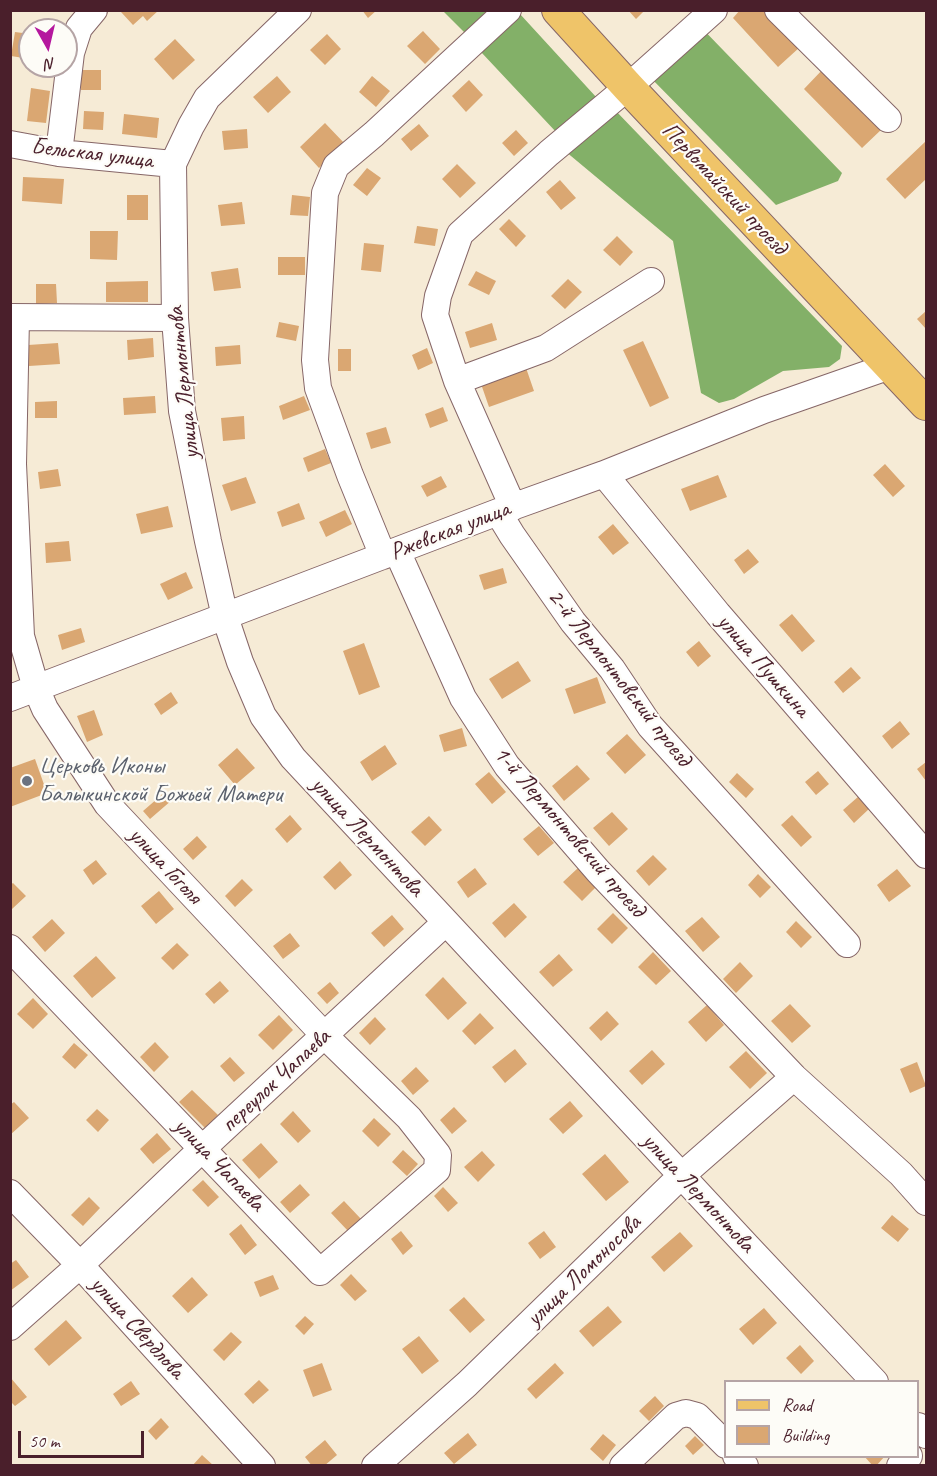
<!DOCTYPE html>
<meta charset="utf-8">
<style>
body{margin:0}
#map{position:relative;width:937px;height:1476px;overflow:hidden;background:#f6ebd6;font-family:Caveat,sans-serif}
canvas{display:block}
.frame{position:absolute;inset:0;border:12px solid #4a1f2b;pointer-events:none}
.legend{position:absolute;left:724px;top:1380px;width:195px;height:78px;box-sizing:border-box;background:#fdfcf7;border:2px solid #b5a4a5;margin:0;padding:8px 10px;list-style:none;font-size:18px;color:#4a1f2b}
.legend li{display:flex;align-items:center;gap:12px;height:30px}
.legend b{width:30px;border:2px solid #b5a4a5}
.north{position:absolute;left:18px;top:18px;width:60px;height:60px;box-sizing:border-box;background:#fdfcf7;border:2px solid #b5a4a5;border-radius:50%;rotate:172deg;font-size:16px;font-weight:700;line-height:24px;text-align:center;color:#4a1f2b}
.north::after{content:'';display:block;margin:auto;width:21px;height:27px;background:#b5179e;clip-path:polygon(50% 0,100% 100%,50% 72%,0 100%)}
.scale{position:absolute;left:18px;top:1431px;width:126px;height:27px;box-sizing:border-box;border:3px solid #4a1f2b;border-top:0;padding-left:8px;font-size:18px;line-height:21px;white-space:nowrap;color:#4a1f2b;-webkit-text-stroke:4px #fdfcf7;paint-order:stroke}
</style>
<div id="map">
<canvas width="937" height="1476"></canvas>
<div class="frame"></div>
<ul class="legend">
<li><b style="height:8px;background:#efc469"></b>Road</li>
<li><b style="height:16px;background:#daa772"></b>Building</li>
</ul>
<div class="north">N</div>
<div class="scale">50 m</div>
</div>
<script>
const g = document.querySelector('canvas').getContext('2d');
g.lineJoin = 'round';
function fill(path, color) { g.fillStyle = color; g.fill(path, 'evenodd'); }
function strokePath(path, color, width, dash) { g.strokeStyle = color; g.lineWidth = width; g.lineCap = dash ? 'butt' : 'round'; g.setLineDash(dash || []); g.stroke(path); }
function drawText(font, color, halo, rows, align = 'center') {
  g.font = font + ' Caveat,sans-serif'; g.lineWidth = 4.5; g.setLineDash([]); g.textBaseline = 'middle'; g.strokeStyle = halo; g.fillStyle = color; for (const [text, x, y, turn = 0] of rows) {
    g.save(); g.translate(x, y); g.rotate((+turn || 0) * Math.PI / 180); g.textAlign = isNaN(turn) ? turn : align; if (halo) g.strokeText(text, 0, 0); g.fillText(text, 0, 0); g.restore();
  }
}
fill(new Path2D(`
 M443 11H497L468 36Z
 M520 14 597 98 557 133 481 52Z
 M694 20 842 173 838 181 776 205 645 72Z
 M614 109 842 346 840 359 829 367 783 371 734 399 719 403 701 393 673 241 565 151Z`), '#83b068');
fill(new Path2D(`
 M123 10H159L147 21 143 16 133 25 121 12Z
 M362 10H377L368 18Z
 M628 10H645L636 19Z
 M740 10H767L800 47 778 67 733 18Z
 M423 31 440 49 425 64 407 46Z
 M15 32 30 34V59L11 56Z
 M327 34 341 49 325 65 310 50Z
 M175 39 195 60 173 80 154 59Z
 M824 68 883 128 862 148 804 89Z
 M81 70H101V90H81Z
 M277 76 291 92 268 113 253 97Z
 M372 76 390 91 376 107 359 92Z
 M469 80 483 95 466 112 452 96Z
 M31 88 50 91 46 123 27 121Z
 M84 111 104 112 103 130 83 129Z
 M124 114 159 118 157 138 122 134Z
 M325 123 345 144 319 168 300 147Z
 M419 124 429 136 411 151 401 139Z
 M247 129 248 148 224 150 222 131Z
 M516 130 528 143 514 156 502 143Z
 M926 141V179L905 199 886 179Z
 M457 164 476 183 460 198 442 179Z
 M367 168 381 178 367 196 353 185Z
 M23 177 64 179 62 204 22 201Z
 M560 180 576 198 561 210 546 192Z
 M127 195H148V220H127Z
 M292 195 310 197 308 216 290 215Z
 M242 202 245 224 221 226 218 205Z
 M509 219 526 236 516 247 499 229Z
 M417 226 438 229 435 246 414 243Z
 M90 231H118L117 260 90 259Z
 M617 236 633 252 620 266 603 250Z
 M364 243 384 245 381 272 361 270Z
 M278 257H305V275H278Z
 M238 268 241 288 214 291 211 272Z
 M476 271 496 281 489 295 468 285Z
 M568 279 582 292 565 309 551 296Z
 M148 281V302H106V282Z
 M36 284H56L57 303 36 304Z
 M926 311V329L917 319Z
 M279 322 299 326 296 341 276 337Z
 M492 323 497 340 470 348 465 332Z
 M153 338 154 357 128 360 127 340Z
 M643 341 669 398 650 407 623 350Z
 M58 343 60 364 29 366 28 345Z
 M240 345 241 364 216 366 215 347Z
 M427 348 433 363 418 370 412 355Z
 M338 349H351V371H338Z
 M525 365 534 391 489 407 480 381Z
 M155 396 156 413 124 415 123 398Z
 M304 396 310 410 283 420 279 406Z
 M57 401V418H35V402Z
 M443 407 448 421 430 428 425 414Z
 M244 416 245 439 223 441 221 418Z
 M386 427 391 443 371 449 366 433Z
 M325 449 331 463 308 472 303 458Z
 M885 464 905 486 893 497 873 475Z
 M58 469 61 486 40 489 38 472Z
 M718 475 727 497 690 511 681 489Z
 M441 476 447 487 427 497 421 486Z
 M246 477 256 503 231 511 222 485Z
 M299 503 305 519 282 527 277 512Z
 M168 506 173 527 141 534 136 514Z
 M345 510 352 524 326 537 319 522Z
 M613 524 629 543 613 555 598 537Z
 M69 541 71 561 46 563 45 543Z
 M748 549 759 562 744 574 734 560Z
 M503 568 507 583 484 590 479 575Z
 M186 572 193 588 168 600 160 584Z
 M792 614 815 641 802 652 779 625Z
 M81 628 85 642 62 650 58 635Z
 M699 641 711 656 698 667 686 652Z
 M364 643 380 687 359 695 343 651Z
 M518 661 531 681 502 699 489 679Z
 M851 667 861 678 843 693 834 682Z
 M597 677 606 703 574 714 565 689Z
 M171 692 178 703 161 715 154 704Z
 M94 710 103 735 87 742 77 716Z
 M900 721 910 734 892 749 882 736Z
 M462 728 467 746 444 752 439 735Z
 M627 734 646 755 625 774 606 753Z
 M385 745 397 764 372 781 360 762Z
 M237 748 255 768 235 785 218 765Z
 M35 759 47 793 10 807V768Z
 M926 762V781L917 769Z
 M577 765 590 779 564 801 552 786Z
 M818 771 829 784 816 795 805 782Z
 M489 772 506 792 492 804 475 784Z
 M737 773 754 789 746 798 729 782Z
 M165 792 172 800 150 819 143 811Z
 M859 796 870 808 854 823 843 810Z
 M612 812 628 829 609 846 593 828Z
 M290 815 302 829 287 843 275 829Z
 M792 815 812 837 801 847 781 825Z
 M429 816 442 830 425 846 411 832Z
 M539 826 554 843 538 856 523 839Z
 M197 836 207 847 193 860 183 849Z
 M653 855 667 869 649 886 636 871Z
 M96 860 107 874 93 885 83 870Z
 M340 861 352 875 335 890 323 877Z
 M475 868 487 884 468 898 457 882Z
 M578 868 596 887 582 901 563 882Z
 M897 869 911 886 889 902 877 885Z
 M758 874 771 887 760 898 748 885Z
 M242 879 253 890 235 907 225 896Z
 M13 883 26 896 12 909 10 907V885Z
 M159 891 174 909 156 924 141 906Z
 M514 903 527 917 505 938 492 923Z
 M613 913 628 928 612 944 597 929Z
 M392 915 404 929 384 947 371 933Z
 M702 917 720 937 703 952 685 931Z
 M52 919 65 933 45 952 32 937Z
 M796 921 812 937 801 948 786 932Z
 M290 933 300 946 283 959 273 946Z
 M177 943 189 955 173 970 161 958Z
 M653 952 671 971 656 985 638 967Z
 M559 954 573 970 553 987 539 972Z
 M96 956 116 978 92 998 73 976Z
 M740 962 753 976 736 993 723 979Z
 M443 977 467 1003 448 1020 425 995Z
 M220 981 229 991 214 1004 205 994Z
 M330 982 339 993 327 1004 317 993Z
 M33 998 48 1014 33 1029 17 1014Z
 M790 1004 811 1026 792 1043 771 1021Z
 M707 1005 724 1025 706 1042 688 1022Z
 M607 1011 619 1024 601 1041 589 1028Z
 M480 1013 494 1028 475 1045 462 1031Z
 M279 1015 293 1030 273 1050 258 1035Z
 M375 1017 386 1029 370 1045 359 1033Z
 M155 1042 169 1057 154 1072 140 1057Z
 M74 1043 88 1055 75 1069 62 1057Z
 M515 1049 527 1064 505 1083 492 1067Z
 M652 1050 665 1064 642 1085 629 1071Z
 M746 1051 767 1073 750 1089 729 1067Z
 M230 1057 245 1073 234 1082 220 1066Z
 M917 1062 926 1086 910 1093 900 1069Z
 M416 1067 429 1081 413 1095 401 1081Z
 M192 1090 218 1115 205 1128 179 1102Z
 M570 1101 583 1116 563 1134 549 1119Z
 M14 1102 29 1118 10 1135V1105Z
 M454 1107 467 1121 452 1134 440 1120Z
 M97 1109 109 1120 98 1132 86 1120Z
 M293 1111 311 1131 298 1143 280 1124Z
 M374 1118 391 1134 378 1147 362 1131Z
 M157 1133 171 1149 153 1164 140 1149Z
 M261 1143 278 1162 259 1179 242 1160Z
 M403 1150 418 1164 407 1176 392 1162Z
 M482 1151 495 1165 478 1182 464 1167Z
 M605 1154 629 1182 606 1201 582 1174Z
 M203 1180 219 1197 208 1207 192 1190Z
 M300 1184 310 1195 290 1213 280 1202Z
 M443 1187 458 1203 448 1212 434 1196Z
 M89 1197 100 1208 83 1226 71 1215Z
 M344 1201 361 1219 348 1231 331 1213Z
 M892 1215 909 1229 898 1242 881 1228Z
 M241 1224 257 1245 245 1255 229 1234Z
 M401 1231 413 1246 403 1255 391 1239Z
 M544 1231 556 1247 540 1259 528 1243Z
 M680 1232 693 1246 664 1272 651 1257Z
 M16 1260 29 1277 10 1291V1264Z
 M351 1274 367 1291 355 1301 340 1285Z
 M273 1275 279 1289 260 1297 254 1282Z
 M192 1277 208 1295 188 1313 172 1296Z
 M464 1297 485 1320 470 1333 449 1310Z
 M608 1306 622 1322 593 1347 579 1331Z
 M764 1308 777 1323 753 1345 739 1329Z
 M305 1316 314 1324 304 1335 295 1326Z
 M66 1320 82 1338 49 1366 34 1349Z
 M231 1332 242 1342 224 1361 213 1350Z
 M419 1336 439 1361 422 1374 402 1349Z
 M800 1345 814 1361 801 1374 786 1358Z
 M322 1363 332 1390 313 1397 303 1370Z
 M555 1363 564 1373 536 1399 527 1389Z
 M10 1377 27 1397 15 1406 10 1401Z
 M259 1380 269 1390 253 1404 244 1394Z
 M131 1381 140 1394 121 1406 113 1394Z
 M655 1396 664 1406 649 1421 639 1411Z
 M161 1418 169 1427 156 1440 148 1431Z
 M468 1433 477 1445 454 1464 444 1453Z
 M603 1434 616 1445 603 1461 590 1449Z
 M695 1436 704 1445 693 1455 685 1446Z
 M325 1440 337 1455 324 1466H312L305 1457Z
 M202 1455 214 1466H192Z
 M864 1456H885L876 1466H873Z`), '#daa772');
const minor = new Path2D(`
 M298 10 207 98 191 126 173 164 175 318 182 411 208 541 225 617 240 662 263 716 293 758 446 922 747 1246 875 1382
 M778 10 888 119
 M10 144 59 153 173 164
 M59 153 71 53 79 28 94 10
 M10 317 175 318
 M457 381 546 348 651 281
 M604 474 718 614 926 855
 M513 507 457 381 435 315 438 296 460 234 549 153 628 87 714 10
 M498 512 512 535 573 622 612 669 650 726 847 944
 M397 551 463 698 507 766 598 871 794 1077 901 1174 926 1202
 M383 556 350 475 318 388 315 360 325 193 336 166 374 134 508 10
 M10 698 498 512 604 474 764 410 890 366
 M10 948 320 1272 437 1170 438 1155 409 1118 325 1036 107 804 45 709 36 688 21 636 13 464 16 318
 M10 1193 80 1265 262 1466
 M10 1327 80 1265 203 1148 446 922
 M918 1426 926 1435
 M736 1456 745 1466
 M375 1466 467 1384 681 1176 794 1077
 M623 1466 676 1416 686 1413 697 1416 726 1445
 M900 1466 909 1456`);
const major = new Path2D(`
 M558 10 628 87 926 404`);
strokePath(minor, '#866667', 28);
strokePath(major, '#866667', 34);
strokePath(minor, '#fff', 26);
strokePath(major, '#efc469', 32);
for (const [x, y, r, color] of [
 [27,781,6,"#6b7280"]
]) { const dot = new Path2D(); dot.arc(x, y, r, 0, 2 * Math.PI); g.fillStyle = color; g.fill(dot); strokePath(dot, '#fdfcf7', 2); }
drawText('24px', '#4a1f2b', '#fdfcf7', [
 ["Бельская улица",92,154,7],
 ["Первомайский проезд",724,189,47],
 ["улица Лермонтова",184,383,-96],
 ["Ржевская улица",450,531,-21],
 ["улица Пушкина",763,666,49],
 ["2-й Лермонтовский проезд",619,678,52],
 ["1-й Лермонтовский проезд",569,832,49],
 ["улица Лермонтова",367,837,47],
 ["улица Гоголя",165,866,47],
 ["переулок Чапаева",276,1081,-43],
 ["улица Чапаева",219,1165,46],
 ["улица Лермонтова",698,1193,47],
 ["улица Ломоносова",584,1271,-44],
 ["улица Свердлова",137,1328,48]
]);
drawText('24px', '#5b616d', '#fdfcf7', [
 ["Церковь Иконы",39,767],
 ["Балыкинской Божьей Матери",39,795]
], 'left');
</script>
